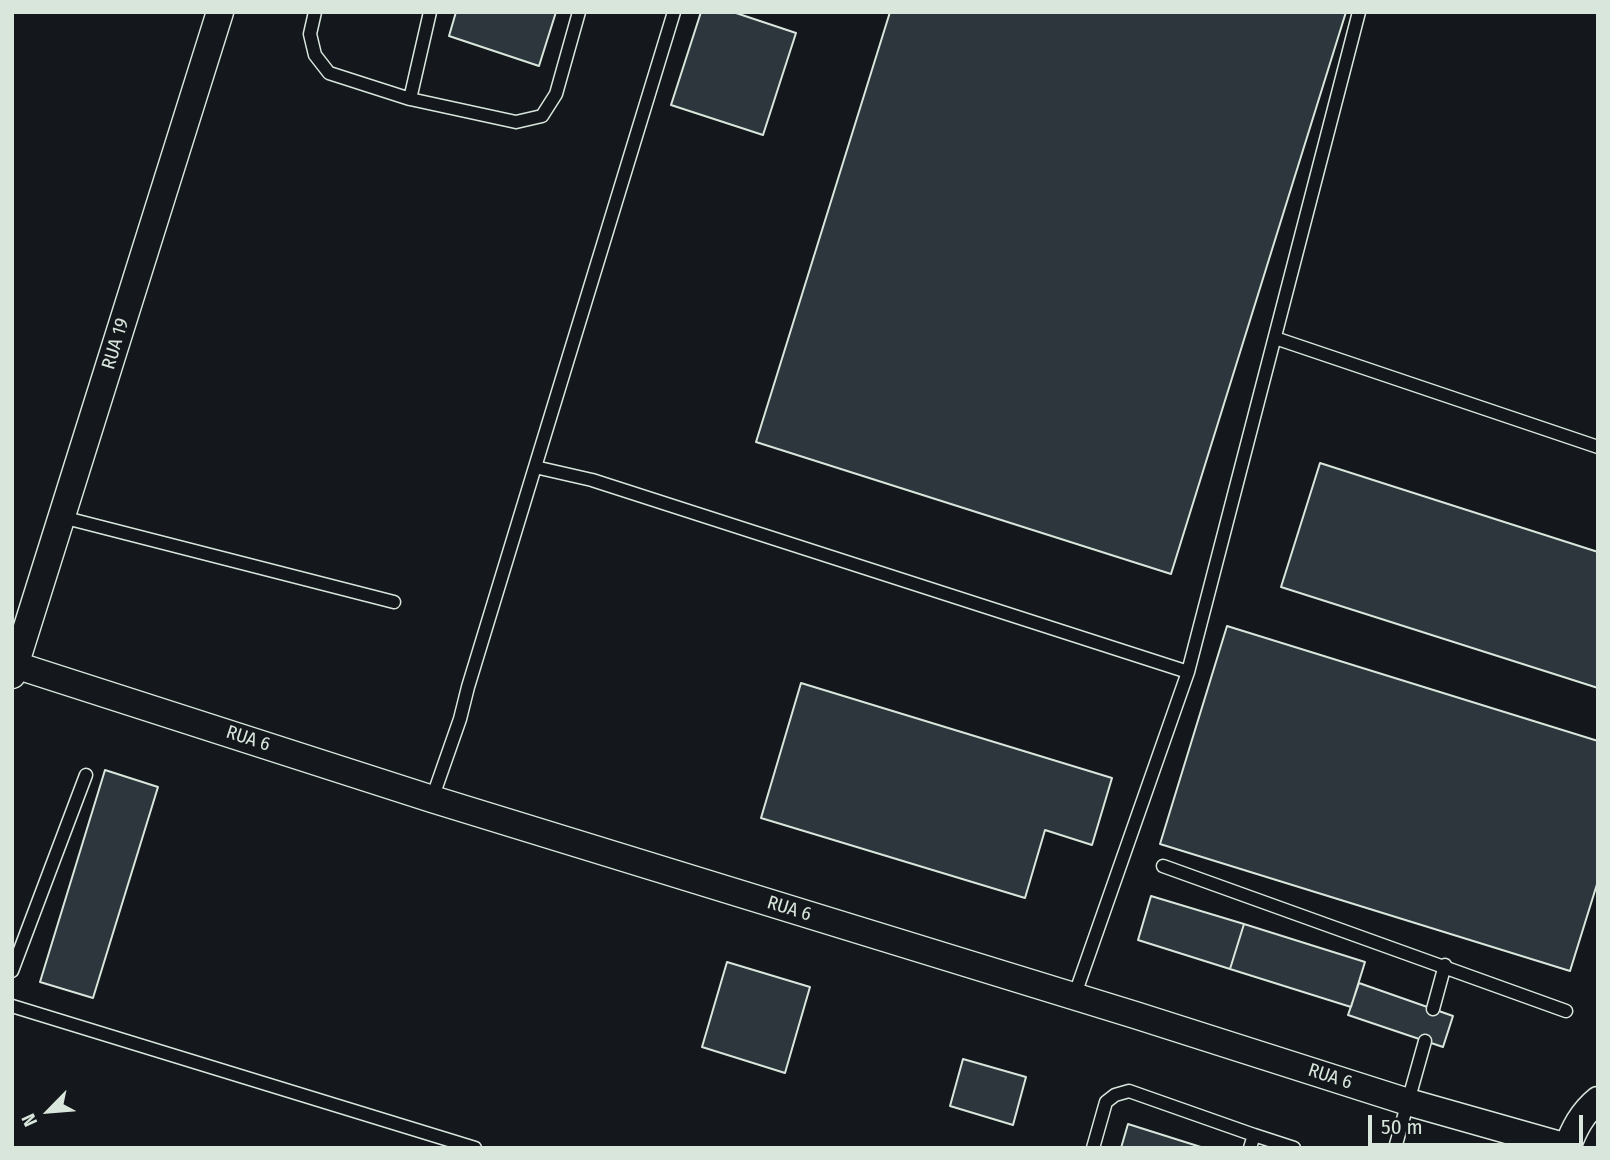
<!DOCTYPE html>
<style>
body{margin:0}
#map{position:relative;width:1610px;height:1160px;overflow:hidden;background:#14181c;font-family:"Fira Sans Condensed",sans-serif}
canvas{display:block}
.frame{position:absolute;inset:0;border:14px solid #d8e6dc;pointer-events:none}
.north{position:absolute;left:14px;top:1076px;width:70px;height:70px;-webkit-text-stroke:5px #14181c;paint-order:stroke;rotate:245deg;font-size:19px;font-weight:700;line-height:28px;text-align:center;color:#d8e6dc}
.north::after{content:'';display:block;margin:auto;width:24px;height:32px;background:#d8e6dc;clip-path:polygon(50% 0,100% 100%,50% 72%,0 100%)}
.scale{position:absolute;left:1368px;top:1115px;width:215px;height:32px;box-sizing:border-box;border:4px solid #d8e6dc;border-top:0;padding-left:9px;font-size:21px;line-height:24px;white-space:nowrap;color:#d8e6dc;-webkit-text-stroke:5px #14181c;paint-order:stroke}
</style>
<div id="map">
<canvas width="1610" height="1160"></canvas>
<div class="frame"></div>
<div class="north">N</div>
<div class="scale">50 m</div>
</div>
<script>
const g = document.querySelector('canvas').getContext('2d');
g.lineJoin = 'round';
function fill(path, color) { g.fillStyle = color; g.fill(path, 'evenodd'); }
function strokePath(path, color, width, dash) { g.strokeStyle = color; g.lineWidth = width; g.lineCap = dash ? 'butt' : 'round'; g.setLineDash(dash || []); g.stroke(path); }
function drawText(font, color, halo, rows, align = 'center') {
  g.font = font + ' "Fira Sans Condensed",sans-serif'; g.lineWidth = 5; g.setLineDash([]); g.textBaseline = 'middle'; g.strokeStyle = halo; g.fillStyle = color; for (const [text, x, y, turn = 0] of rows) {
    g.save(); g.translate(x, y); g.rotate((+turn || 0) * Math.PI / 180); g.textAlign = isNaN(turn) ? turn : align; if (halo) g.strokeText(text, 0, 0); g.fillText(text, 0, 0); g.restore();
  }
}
const building = new Path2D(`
 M456 12H556L539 66 449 36Z
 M701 12H733L796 33 763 135 671 105Z
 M890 12H1346L1171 574 756 442Z
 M1320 463 1598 552V688L1281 587Z
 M1227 626 1598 741V881L1570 971 1160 844Z
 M801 683 1112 778 1092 845 1045 830 1025 898 761 818Z
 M105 770 158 787 93 998 40 982Z
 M1151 896 1244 924 1230 969 1138 940Z
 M1244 924 1365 962 1351 1007 1230 969Z
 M727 962 810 987 785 1073 702 1047Z
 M1359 983 1453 1016 1443 1047 1348 1015Z
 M963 1059 1026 1077 1013 1125 950 1106Z
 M1128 1124 1204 1148H1121Z`);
fill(building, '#2c363c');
strokePath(building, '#d8e6dc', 2);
const lane = new Path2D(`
 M315 12 310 34 315 55 329 73 410 99 516 122 542 116 556 94 579 12
 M410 99 430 12
 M1275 338 1598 447
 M535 467 674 12
 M62 517 394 602
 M432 799 460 719 468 687 535 467 592 480 1188 672
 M1163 866 1566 1011
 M12 971 86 775
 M1074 997 1188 672 1359 12
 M12 1006 475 1148
 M1433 1009 1445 965
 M1093 1148 1106 1102 1115 1095 1129 1091 1254 1135
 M1250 1148 1254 1135 1294 1148
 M1395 1148 1425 1041`);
const street = new Path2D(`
 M12 664 432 799 1135 1015 1408 1102 1567 1147
 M12 675 220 12
 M1567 1148C1574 1129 1582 1113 1598 1100`);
strokePath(lane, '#d8e6dc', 15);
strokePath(street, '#d8e6dc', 29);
strokePath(lane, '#14181c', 12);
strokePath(street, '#14181c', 26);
drawText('19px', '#d8e6dc', '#14181c', [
 ["RUA 19",116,344,-73],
 ["RUA 6",248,739,18],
 ["RUA 6",789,909,17],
 ["RUA 6",1330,1077,18]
]);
</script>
